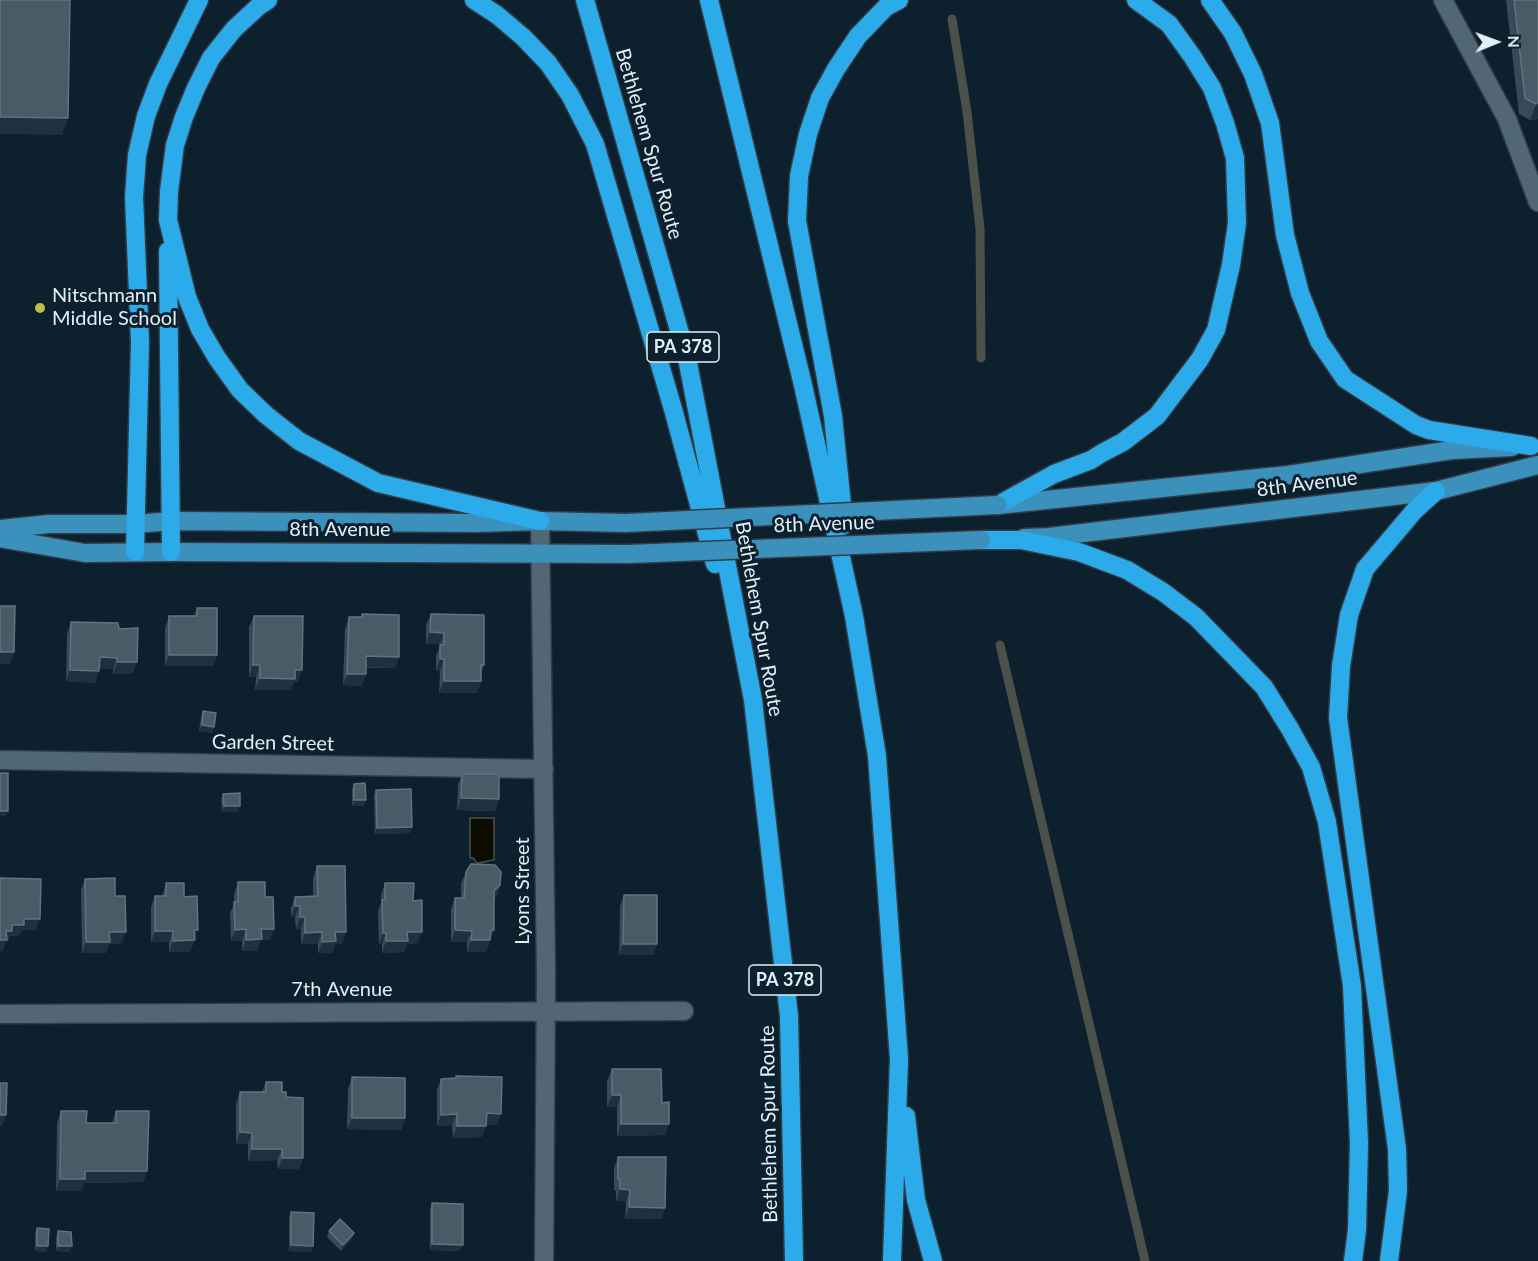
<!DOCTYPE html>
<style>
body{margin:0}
#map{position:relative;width:1538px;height:1261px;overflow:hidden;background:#0c212d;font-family:Lato,sans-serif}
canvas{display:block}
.north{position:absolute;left:1466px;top:12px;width:60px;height:60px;-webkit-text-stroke:4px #0c212d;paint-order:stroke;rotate:89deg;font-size:16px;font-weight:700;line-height:24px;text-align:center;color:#e2eff7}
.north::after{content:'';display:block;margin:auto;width:21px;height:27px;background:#e2eff7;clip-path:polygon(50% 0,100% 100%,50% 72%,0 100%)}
</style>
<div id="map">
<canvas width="1538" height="1261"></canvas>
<div class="north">N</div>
</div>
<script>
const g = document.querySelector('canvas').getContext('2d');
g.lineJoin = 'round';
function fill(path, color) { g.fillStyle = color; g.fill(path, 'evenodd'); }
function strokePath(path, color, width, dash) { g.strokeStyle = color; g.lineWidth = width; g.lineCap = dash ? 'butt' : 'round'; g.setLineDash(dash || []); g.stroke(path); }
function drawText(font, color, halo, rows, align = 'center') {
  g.font = font + ' Lato,sans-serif'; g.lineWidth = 6; g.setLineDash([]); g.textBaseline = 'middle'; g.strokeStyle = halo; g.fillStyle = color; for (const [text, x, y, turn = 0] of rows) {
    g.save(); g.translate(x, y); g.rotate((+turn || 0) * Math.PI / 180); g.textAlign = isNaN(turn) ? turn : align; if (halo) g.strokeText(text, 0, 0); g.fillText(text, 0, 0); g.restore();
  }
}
const water = new Path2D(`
 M470 818H494V860C487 860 484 863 477 863L473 858H470Z`);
fill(water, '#0c0c00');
strokePath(water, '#4c504a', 1.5);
strokePath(new Path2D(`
 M952 19 967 112 980 229 981 358
 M1000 645 1145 1261`), '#4c504a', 9);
const minor = new Path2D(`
 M1443 0 1507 119 1538 202
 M540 521 546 974 544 1261
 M0 760 544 769
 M0 1014 684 1011`);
const major = new Path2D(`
 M998 505 1288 475 1452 450 1512 447
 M0 529 49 524H135L172 521 477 523 540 521 626 523
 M0 538 85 553 171 552 629 554
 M1024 538 1049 537 1436 491 1538 465`);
const highway = new Path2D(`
 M268 0 259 6 234 29 211 58 196 88 184 117 175 145 169 191 168 220 187 297 200 329 217 358 240 390 266 415 299 441 378 483 540 521
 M474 0 497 15 523 37 548 63 570 95 595 144 673 409 715 564
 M585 0 687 358 753 700 789 1016 794 1261
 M709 0 803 385 854 616 877 756 899 1059 892 1261
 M1210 0 1233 33 1253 74 1270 123 1285 235 1300 293 1319 341 1345 379 1416 425 1429 430 1531 446
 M168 251 171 552
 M998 505 1054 474 1091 460 1102 453 1123 442 1157 416 1200 359 1216 330 1231 265 1237 223 1235 158 1225 123 1212 88 1192 56 1169 24 1136 0
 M844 525 833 416 797 221 799 176 808 134 820 98 836 69 858 36 886 7 899 0
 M981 540H1021L1079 552 1127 570 1163 592 1196 617 1264 687 1290 729 1311 767 1327 822 1352 986 1359 1143 1357 1230 1353 1261
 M135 552 140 342 134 197 137 155 146 116 158 84 199 0
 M906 1116 916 1200 933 1261
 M1389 1261 1398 1191 1397 1149 1338 718 1341 666 1349 615 1365 569 1415 510 1436 491`);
strokePath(minor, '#323c47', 21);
strokePath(major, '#323c47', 21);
strokePath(highway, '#323c47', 21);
strokePath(minor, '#516776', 18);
strokePath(major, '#3b90bc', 18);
strokePath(highway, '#2cabea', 18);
const majorBridge = new Path2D(`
 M626 523 998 505
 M629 554 981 540`);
strokePath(majorBridge, '#323c47', 21, []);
strokePath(majorBridge, '#3b90bc', 18);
fill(new Path2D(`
 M1506 0H1538V119L1530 120 1519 114Z
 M197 608 217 655 213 666H165V628L169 616H194Z
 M362 614 399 657 395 668H366V674L361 686 343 685 345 629 349 617H361Z
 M431 614 484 665 481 672V681L477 693H439L440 671H436V656L440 647V644H426V625Z
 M254 616 298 682H294L290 690H255L256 677H249V627Z
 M71 622 119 629 133 673 113 674V669L99 668 95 683 66 681 67 634Z
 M203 711 214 727 212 733 199 731 201 717Z
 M462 774 499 799 495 811 457 810 458 785Z
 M354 784 366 800 363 806H352V789Z
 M376 790 412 827 410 833 375 834 374 796Z
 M223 794 238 812H222L221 800Z
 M317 866 346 932 342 944H335L332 953H318V944H301V929H296L295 917H291V908L295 897 313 896V878Z
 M466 872 500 885 496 897 494 899V930L486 952H467V942H451V909L455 898H461V883Z
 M85 879 115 896 122 943 109 944 106 953H82L81 890Z
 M238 882 265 897 270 940H261L257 951H242V941H231L230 913 234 904V894Z
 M166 883 184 897 198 930 190 952H169V942H151V907L155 896H162Z
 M385 883 418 943 407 944 404 952 382 953V944H379L378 911 381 903V895Z
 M624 895 657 944 653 955H619L620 906Z
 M612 1069 662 1103 665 1135 617 1136V1107H607V1081Z
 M456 1076 497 1125H486L482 1137 453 1138 452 1125 437 1126V1090L441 1079 455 1078Z
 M352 1077 405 1118 401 1130 347 1129 348 1089Z
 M266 1082 282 1092 286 1097 303 1158 299 1169H278L277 1160 248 1161V1144H236V1104L240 1092H262Z
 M61 1111 86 1123H112L116 1111 147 1171 143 1182 84 1183 81 1191H56L57 1123Z
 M618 1157 665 1208 661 1219H625L626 1201H616V1191L614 1190V1168Z
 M432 1203 460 1251 430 1250V1209Z
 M291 1212 311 1252 289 1251V1218Z
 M37 1228 46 1252 35 1251V1234Z
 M58 1231 72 1246 69 1252 56 1251V1237Z
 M329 1231 352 1239 341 1251 327 1237Z`), '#364a57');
fill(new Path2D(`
 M1538 103V119L1530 120 1536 104Z
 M0 117 68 118 62 135 0 134Z
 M430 632 444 633 440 644H426Z
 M0 652H14L10 664H0Z
 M169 655H217L213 666H165Z
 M366 656 399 657 395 668 362 667Z
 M100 657 117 658 113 669 96 668Z
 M440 659H444L440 671H436Z
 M117 662H137L133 673 113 674Z
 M253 665H260L256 677H249Z
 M70 670 99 671 95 683 66 681Z
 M295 670H302L298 682H294L290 690H255L260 678Z
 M347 674H366L361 686 343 685Z
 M444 681H481L477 693H439Z
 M202 725 214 727 212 733 199 731Z
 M461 798 499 799 495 811 457 810Z
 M354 800H366L363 806H352Z
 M224 806H240L238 812H222Z
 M0 811H8L6 816H0Z
 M412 827 410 833 375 834 377 828Z
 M500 885 496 897 490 902 494 891Z
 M295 906H300L295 917H291Z
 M300 917H305L301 929H296Z
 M24 919H40L36 930H22L19 936H10L8 942H6L3 951H0V940L12 925Z
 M246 929 242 941H231L235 930Z
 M261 929H274L270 940H261L257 951H242L246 940Z
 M194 930H198L190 952H169L173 941Z
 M455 930 472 931 467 942H451Z
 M491 930H494L486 952H467L471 940Z
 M155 931H173L169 942H151Z
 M109 932H126L122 943 109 944 106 953H82L86 942Z
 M322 932 318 944H301L305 933Z
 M335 932H346L342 944H335L332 953H318L322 942Z
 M407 932H422L418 943 407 944 404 952 382 953 386 941Z
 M383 933H386L382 944H379Z
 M623 944H657L653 955H619Z
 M612 1095H621L617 1107H607Z
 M487 1113 501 1114 497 1125H482Z
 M457 1114 452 1125 437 1126 441 1115Z
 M0 1115H6L2 1126H0Z
 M352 1118H405L401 1130 347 1129Z
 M621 1124H669L665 1135 617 1136Z
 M457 1126H486L482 1137 453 1138Z
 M240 1132 252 1133 248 1144H236Z
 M252 1149H282L277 1160 248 1161Z
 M282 1158H303L299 1169H278Z
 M85 1171H147L143 1182 84 1183 81 1191H56L60 1179Z
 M620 1189 630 1190 626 1201H616Z
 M629 1207 665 1208 661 1219H625Z
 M354 1233 352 1239 341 1251 343 1245Z
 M432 1244 463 1245 460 1251 430 1250Z
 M291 1245 313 1246 311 1252 289 1251Z
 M37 1246H48L46 1252 35 1251Z
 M58 1246H72L69 1252 56 1251Z`), '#1d323f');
const building = new Path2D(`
 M0 0H70L68 118 0 117Z
 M1514 0H1538V103L1536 104 1525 98Z
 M0 606H15L14 652H0Z
 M197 608H217V655H169V616H197Z
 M362 614 399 615V657L366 656V674H347L349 617H362Z
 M431 614 484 615V665H481V681H444V659H440V645H444V633L430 632Z
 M254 616H303L302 670H295V679L260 678V665H253Z
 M71 622 118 623 119 629 138 628 137 662H117V658L100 657 99 671 70 670Z
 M203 711 216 713 214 727 202 725Z
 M0 773H8V811H0Z
 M462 774H499V799L461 798Z
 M365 783 366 800H354V784Z
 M411 789 412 827 377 828 376 790Z
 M240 793V806H224L223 794Z
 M471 864 495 865 501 872 500 885 494 891V930H491L490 940H471L472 931 455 930V898H464L466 872Z
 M317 866H345L346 932H335L336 941 322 942V932L305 933V917H300V906H295V897L318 896Z
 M0 878 41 879 40 919H24V925H12V931H6L7 940H0Z
 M115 878V896H125L126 932H109L110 942H86L85 879Z
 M238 882H265V897H273L274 929H261L262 939 246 940V929L235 930 234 902H238Z
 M166 883H184V897L197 896 198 930H194L195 940 173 941V931H155V896H166Z
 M385 883H414L413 901 422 900V932H407L408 941H386V933H383L382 900H385Z
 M624 895H657V944H623Z
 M612 1069H661L662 1103 669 1102V1124H621V1095H612Z
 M456 1076 502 1077 501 1114 487 1113 486 1126H457V1114L441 1115V1079L456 1078Z
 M352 1077 405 1078V1118H352Z
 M266 1082H282V1092H286V1097L303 1098V1158H282V1149H252V1133L240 1132V1092H266Z
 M0 1083H7L6 1115H0Z
 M61 1111H87L86 1123H116V1111H149L147 1171H85V1179H60Z
 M618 1157H666L665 1208 629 1207 630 1190 620 1189V1179H618Z
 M432 1203 463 1204V1245L432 1244Z
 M291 1212 314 1213 313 1246 291 1245Z
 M340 1219 354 1233 343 1245 329 1231Z
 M37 1228 49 1229 48 1246H37Z
 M58 1231 71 1232 72 1246H58Z`);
fill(building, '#485c68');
strokePath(building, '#60737f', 1.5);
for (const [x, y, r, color] of [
 [40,308,6,"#bac045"]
]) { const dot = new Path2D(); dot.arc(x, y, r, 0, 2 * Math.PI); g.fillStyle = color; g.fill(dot); strokePath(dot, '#0c212d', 2); }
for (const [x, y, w] of [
 [683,347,72],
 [785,980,72]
]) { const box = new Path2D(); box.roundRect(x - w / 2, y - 15, w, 30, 4.5); g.fillStyle = '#0c212d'; g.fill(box); strokePath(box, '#e2eff7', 1.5); }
drawText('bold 18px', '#e2eff7', null, [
 ["PA 378",683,347],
 ["PA 378",785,980]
]);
drawText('20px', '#e2eff7', '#0c212d', [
 ["Bethlehem Spur Route",649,144,74],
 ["8th Avenue",1307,484,-7],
 ["8th Avenue",824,524,-2],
 ["8th Avenue",340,530],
 ["Bethlehem Spur Route",759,619,80],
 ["Garden Street",273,743,1],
 ["Lyons Street",523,891,-90],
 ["7th Avenue",342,990],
 ["Bethlehem Spur Route",769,1124,-91]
]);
drawText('20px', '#e2eff7', '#0c212d', [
 ["Nitschmann",52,296],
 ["Middle School",52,319]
], 'left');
</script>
